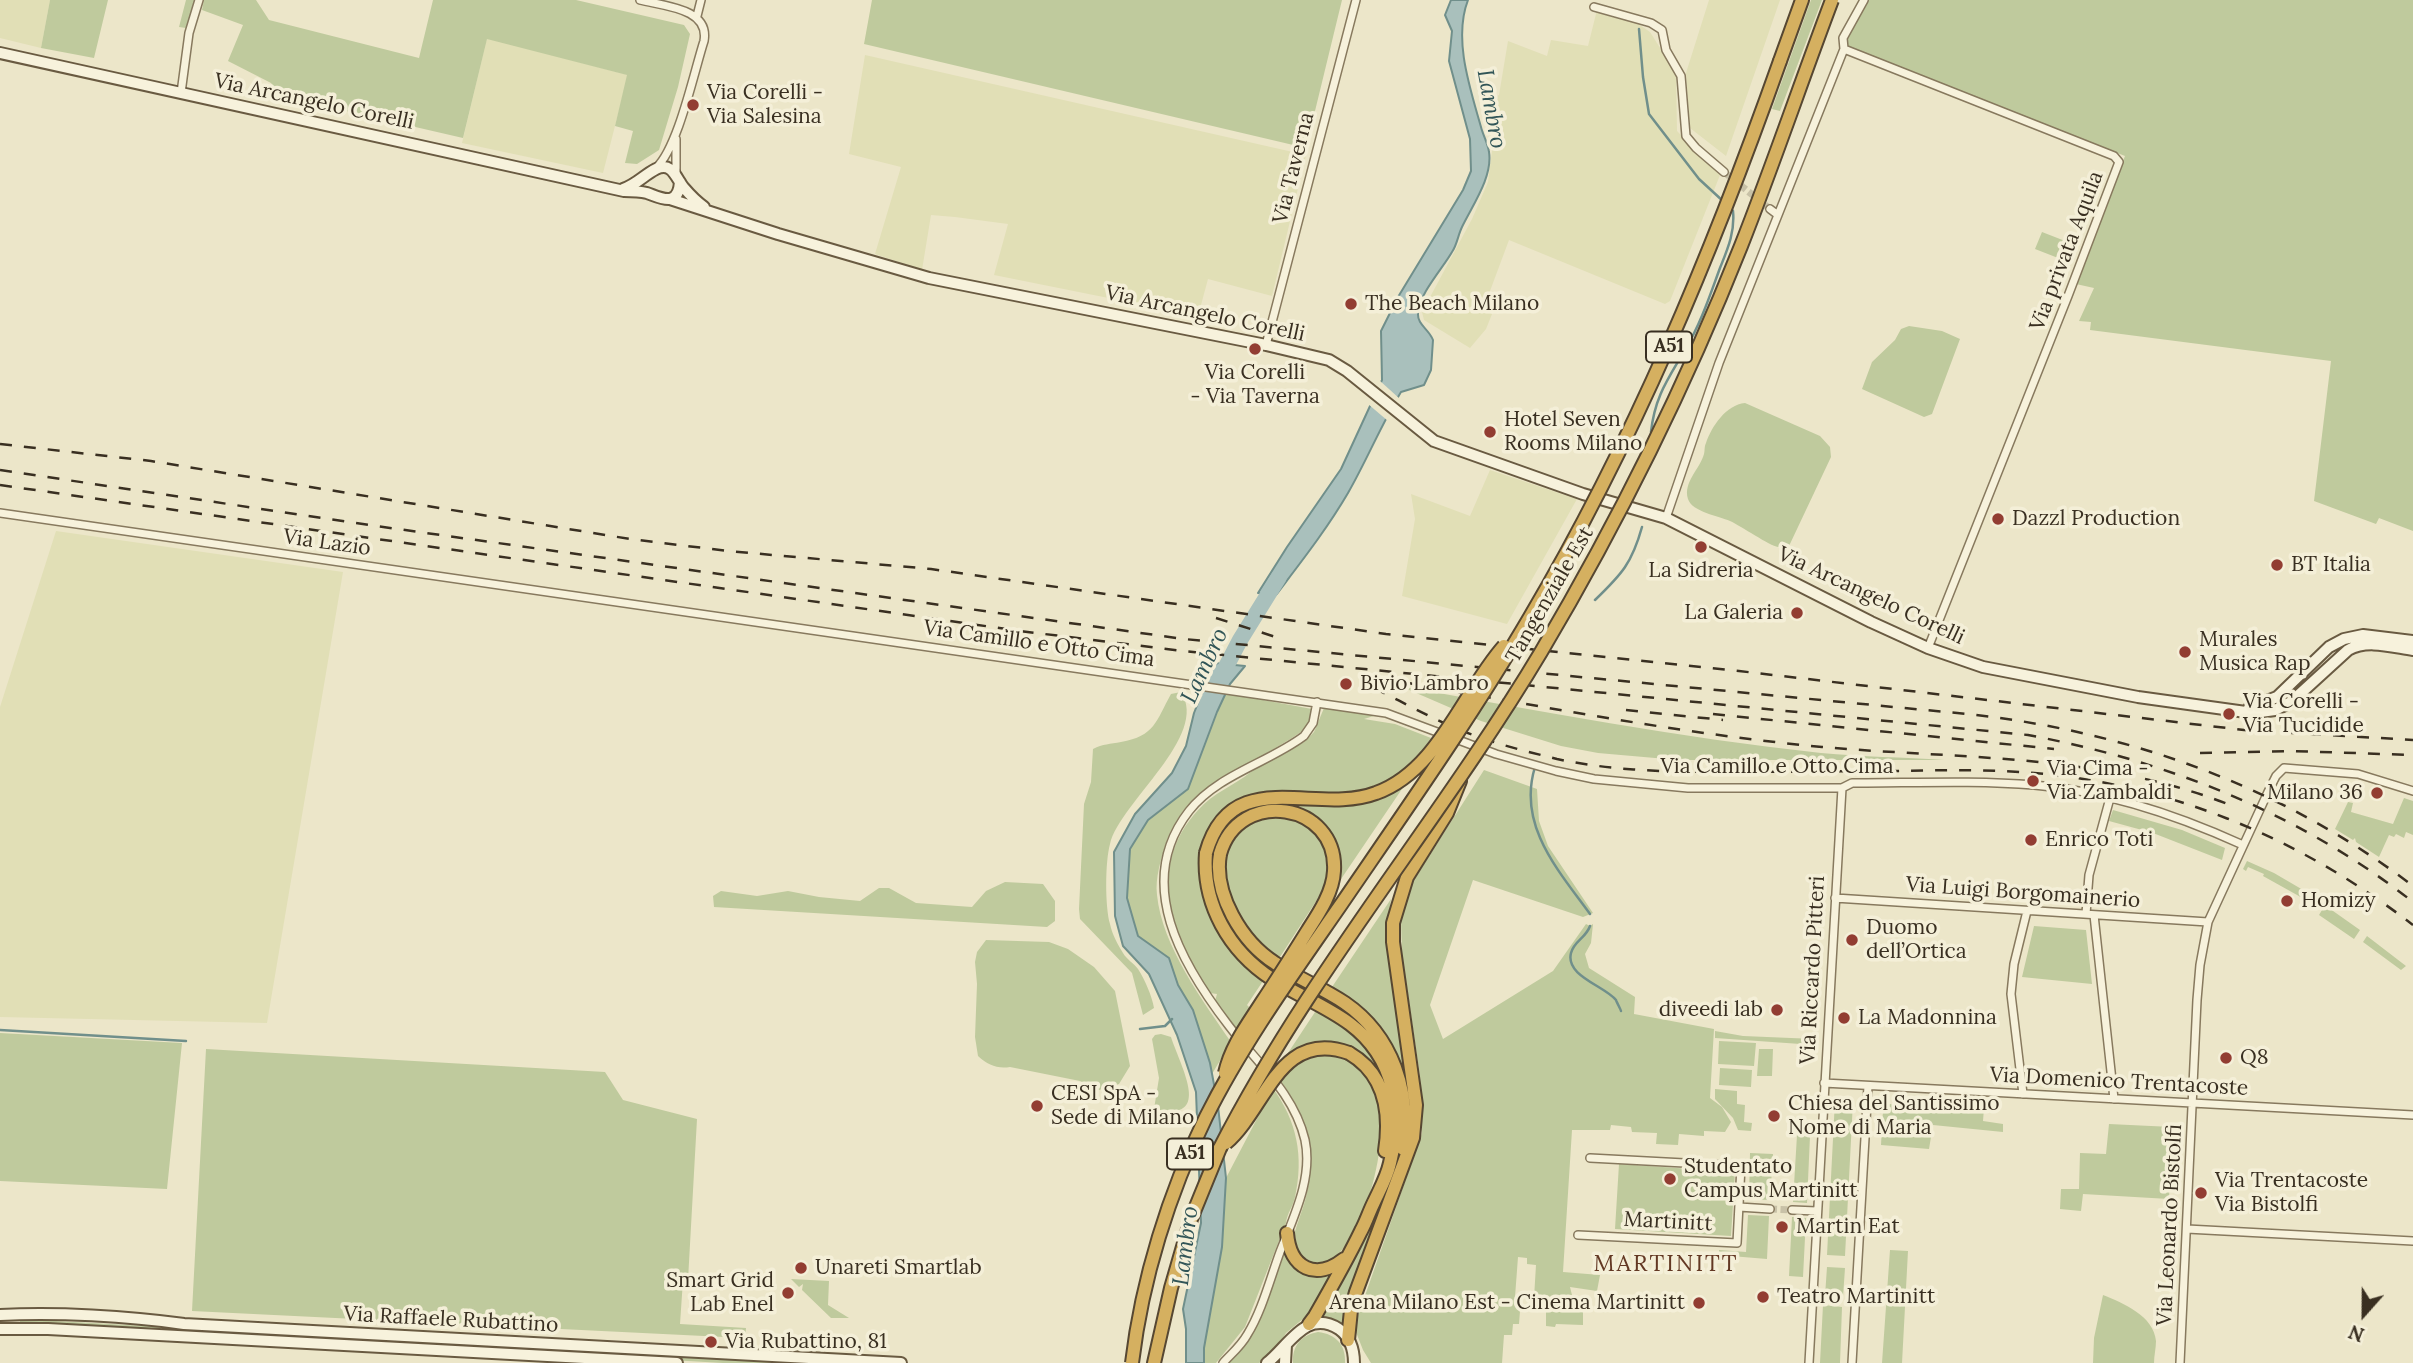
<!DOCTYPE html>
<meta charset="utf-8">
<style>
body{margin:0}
#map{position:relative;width:2413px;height:1363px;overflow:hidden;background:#ece6c9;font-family:Lora,serif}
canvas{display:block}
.north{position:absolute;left:2329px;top:1279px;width:70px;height:70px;-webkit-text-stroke:5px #f4efd8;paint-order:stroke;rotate:201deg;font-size:19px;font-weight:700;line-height:28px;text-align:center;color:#392f21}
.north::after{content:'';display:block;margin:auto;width:24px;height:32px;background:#392f21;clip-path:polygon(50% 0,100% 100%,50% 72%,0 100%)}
</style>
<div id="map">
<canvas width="2413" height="1363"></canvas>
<div class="north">N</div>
</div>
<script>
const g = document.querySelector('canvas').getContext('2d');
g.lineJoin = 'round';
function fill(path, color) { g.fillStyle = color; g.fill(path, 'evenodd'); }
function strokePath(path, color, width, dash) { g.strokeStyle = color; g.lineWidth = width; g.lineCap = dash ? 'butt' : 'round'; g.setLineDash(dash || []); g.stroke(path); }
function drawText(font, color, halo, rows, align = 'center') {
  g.font = font + ' Lora,serif'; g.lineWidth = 7; g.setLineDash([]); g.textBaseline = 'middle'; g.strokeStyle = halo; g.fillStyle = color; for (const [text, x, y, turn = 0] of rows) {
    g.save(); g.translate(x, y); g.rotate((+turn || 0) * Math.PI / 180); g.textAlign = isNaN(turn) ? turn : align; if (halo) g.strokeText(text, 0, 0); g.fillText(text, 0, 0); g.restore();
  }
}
fill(new Path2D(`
 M0 0H50L41 48 0 38Z
 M1709 0H1780L1726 156 1690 128 1686 73Z
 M1597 10 1637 23 1650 32 1676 73 1677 131 1720 175 1670 301 1665 304 1509 240 1490 291 1492 314 1486 329 1470 348 1424 320 1422 312 1472 219 1488 182 1492 151 1486 101 1499 95 1508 41 1547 56 1551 40 1588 46Z
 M487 38 628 75 603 173 462 143Z
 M865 55 1306 155 1272 296 1208 279 1198 316 994 275 1008 224 955 217 931 215 922 270 875 254 901 167 849 154Z
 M1490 470 1577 499 1507 624 1402 596 1415 519 1411 494 1470 516Z
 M56 531 343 572 267 1023 0 1017V707Z`), '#e1dfb6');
fill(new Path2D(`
 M50 0H108L94 58 41 48Z
 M186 0H195L186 28 179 27Z
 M204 0H256L269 20 419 58 433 0H576L684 25 690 34 678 87 659 150 637 164 625 163 633 131 615 126 627 75 487 39 463 138 281 96 271 83 228 61 243 25 202 10Z
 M872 0H1342L1306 148 864 44Z
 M1811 0H1822L1780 111 1772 109Z
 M1868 0H2413V531L2379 518 2376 524 2314 501 2331 361 2090 330 2091 322 2079 321 2094 288 2076 284 2125 156 1848 46 1847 38Z
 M2042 232 2078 246 2071 263 2035 249Z
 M1909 326 1942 331 1960 339 1932 414 1924 417 1862 389 1872 362 1895 340 1901 329Z
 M1745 403 1820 436 1830 447 1831 457 1789 546C1787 546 1780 547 1778 547 1770 546 1741 526 1730 521 1719 516 1692 512 1688 499 1683 482 1700 469 1704 454 1705 451 1704 447 1706 443 1712 426 1726 405 1745 403Z
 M1400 686C1540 711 1680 738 1821 753 1862 757 1903 757 1944 760H1678L1598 753 1561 746 1481 721Z
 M1181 692C1210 736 1120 802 1110 844 1105 862 1105 907 1110 924 1112 934 1118 945 1123 953 1127 960 1134 963 1138 969 1145 980 1152 996 1154 1008L1143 1015 1132 973 1080 919 1079 909 1084 804 1091 782 1093 749C1103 744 1110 744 1121 742 1155 736 1156 721 1171 694Z
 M1225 693 1312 709 1311 718 1304 730C1270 753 1232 771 1199 795 1185 805 1172 826 1166 843 1161 859 1155 878 1157 895 1162 946 1203 1001 1231 1042L1212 1074 1193 1010 1178 985 1169 958 1138 936 1127 898 1130 849 1148 820 1188 789Z
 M1324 708 1377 715 1364 719 1395 724 1431 738 1418 758 1405 771 1379 787 1335 796 1277 792 1251 796 1212 826 1207 836 1200 859V875L1204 892 1265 978 1247 1005 1251 1009 1237 1030 1215 1001 1217 994 1210 993C1169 934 1144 862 1204 804 1220 789 1242 782 1256 767L1304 742 1314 732Z
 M1484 770 1537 789 1539 821 1548 846 1593 913 1583 917 1473 880 1430 1005 1443 1039 1553 971 1586 924 1590 926 1593 924 1591 943 1585 954 1589 968 1635 997 1634 1014 1714 1029 1710 1098 1722 1107 1731 1122 1725 1132 1704 1131V1136L1679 1134 1678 1145 1656 1144 1657 1133 1632 1132 1631 1127 1611 1125 1610 1130H1572L1563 1272 1600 1275 1597 1291 1570 1287 1573 1299 1583 1304V1325L1556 1324 1555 1327 1546 1326V1310L1528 1309 1529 1298H1534L1536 1265 1527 1264V1258L1518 1257 1515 1297 1521 1298 1519 1324H1513L1512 1335H1504L1502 1363H1371L1363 1350 1354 1327 1422 1133 1420 1076 1402 954 1401 920 1407 891Z
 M1406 783 1337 885C1350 761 1176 789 1222 900 1233 927 1251 948 1274 967L1271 972C1241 946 1205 907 1209 864 1210 848 1218 833 1229 821 1262 788 1306 809 1346 805 1368 803 1388 795 1406 783Z
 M2404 798 2413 801V835L2406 832 2404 838 2396 834 2394 837 2389 835 2379 857 2356 842 2355 838 2353 840 2335 829 2348 802 2353 803 2351 812 2393 824Z
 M2113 810 2182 830 2225 848 2222 860 2153 833 2109 821Z
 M1294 814 1323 839 1330 864 1324 889 1278 960C1247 934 1212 890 1227 846 1230 837 1241 828 1247 820Z
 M2247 861 2274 873 2327 904 2326 906 2360 930 2354 939 2319 915 2322 910 2315 905 2263 876 2264 874 2248 867 2246 871 2243 869Z
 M1005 882 1043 884 1055 901V921L1047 927 714 907 713 896 721 891 757 896 788 891 819 897 860 901 879 888H889L916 903 972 907 986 891Z
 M1391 899 1387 927 1410 1092H1406L1400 1066 1330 990Z
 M2034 926 2086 930 2092 984 2022 977Z
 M2367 936 2406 966 2401 970 2363 942Z
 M986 940 1049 942 1068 949 1094 967 1115 991 1130 1066 1119 1084 1099 1090 1080 1081 1010 1067C997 1069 988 1065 978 1056L975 1037 977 984 975 962 977 952Z
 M1317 1009C1354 1028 1378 1049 1386 1091 1369 1046 1328 1028 1286 1056Z
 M1715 1031 1743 1036 1815 1039V1045L1715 1038Z
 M0 1033 182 1043 167 1189 0 1181Z
 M1161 1034 1171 1037C1181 1068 1214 1123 1154 1109L1159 1078 1152 1039 1155 1035Z
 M1719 1041 1756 1043 1754 1066 1718 1064Z
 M206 1049 605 1072 623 1100 697 1119 688 1280H683L680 1324 746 1328 745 1338 192 1311Z
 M1759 1049H1773L1772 1076H1757Z
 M1312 1053C1337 1052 1363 1061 1376 1085 1395 1121 1366 1255 1321 1264 1306 1266 1300 1254 1292 1244 1295 1227 1302 1213 1306 1197 1317 1155 1305 1112 1279 1079L1288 1068Z
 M1720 1068 1752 1070 1751 1087 1719 1085Z
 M1273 1088C1297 1122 1304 1156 1295 1197 1293 1207 1287 1213 1286 1223L1245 1327 1216 1363H1204V1348L1222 1247 1226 1178Z
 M1715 1089 1737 1091V1104L1745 1105 1744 1122 1752 1123 1751 1131 1738 1130 1733 1118 1715 1099Z
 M1835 1100 1853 1101 1845 1256 1827 1255Z
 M1887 1104 1984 1108 1983 1121 2003 1124V1132L1933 1125 1929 1149 1881 1145 1883 1110Z
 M2109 1124 2172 1127 2169 1199 2083 1194 2081 1211 2060 1209 2061 1189H2079L2080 1153 2106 1154Z
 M1797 1135 1810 1136 1807 1203 1793 1202Z
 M1750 1153 1773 1154 1770 1200 1749 1199Z
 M1619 1164 1735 1172 1731 1236 1615 1229Z
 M1381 1201 1347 1299 1344 1325 1323 1318 1357 1254Z
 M1748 1215 1769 1216 1767 1259 1719 1255V1250L1746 1252Z
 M1792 1217 1806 1218 1803 1277 1789 1276Z
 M1284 1248 1289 1258 1333 1271 1310 1313 1286 1333 1279 1345 1266 1358 1259 1363H1228L1236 1353Z
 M1890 1250 1908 1251 1902 1363H1882Z
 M1827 1267 1845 1268 1843 1297 1825 1296Z
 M791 1279 829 1281 828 1305 849 1318H831L802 1290 803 1284 799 1287Z
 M2103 1295C2123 1303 2154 1316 2156 1341 2156 1348 2154 1356 2154 1363H2093L2094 1338Z
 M1823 1305 1842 1307 1840 1363H1820Z
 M20 1319 805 1363H723L20 1323Z
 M1318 1332C1336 1334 1346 1345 1345 1363H1293C1292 1346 1301 1335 1318 1332Z`), '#bfca9d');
const water = new Path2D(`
 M1451 0H1468C1453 39 1470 88 1481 127 1483 135 1488 144 1489 152 1493 177 1472 206 1462 227 1458 235 1457 245 1452 252 1443 268 1419 294 1418 313 1417 325 1429 329 1433 340L1431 370 1424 385 1401 392C1381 425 1367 460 1348 493 1327 529 1301 562 1276 595L1258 593 1287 547 1341 469 1382 380 1381 331 1398 297 1463 190 1471 171 1470 139 1449 61 1452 31 1445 15Z
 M1214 663 1245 666 1230 684 1217 712 1188 789 1148 820 1130 849 1127 898 1138 936 1169 958 1178 985 1193 1010 1210 1063 1218 1106 1226 1178 1222 1247 1204 1348V1363H1186V1329L1183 1309 1201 1223 1196 1092 1177 1035 1149 974 1123 946 1115 916 1114 852 1135 814 1172 773 1186 746 1194 713Z`);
fill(water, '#a9c0bc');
strokePath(water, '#708f8b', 2);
fill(new Path2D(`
 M1379 380 1400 399 1388 421 1368 404Z`), '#ece6c9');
strokePath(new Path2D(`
 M1639 29 1643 77 1649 114 1699 179 1724 202
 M1651 432C1655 395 1669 378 1686 348 1701 323 1710 295 1720 268 1728 248 1735 232 1733 211L1729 207
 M1595 600C1622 574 1632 563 1642 527
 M1535 767C1517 825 1558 870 1590 914
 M1590 926C1586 938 1574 941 1571 953 1565 976 1605 986 1616 1000 1616 1001 1621 1010 1621 1011
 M1140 1029 1165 1026 1172 1019
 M0 1030 186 1041`), '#708f8b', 2.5);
strokePath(new Path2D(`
 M1218 682 1240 640 1279 577`), '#a9c0bc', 16);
strokePath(new Path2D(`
 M1724 172 1770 209
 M1770 1209 1792 1210`), '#c8c1a7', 7, [7, 3.5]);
const street = new Path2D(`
 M640 0C663 6 710 8 704 41 694 72 678 148 656 168
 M1594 7 1651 23 1662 30 1666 50 1681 76 1686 136 1696 148 1724 172
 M697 16 701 0
 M1844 49 2114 156 2119 162 2068 296 1928 648
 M181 93 189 33 199 0
 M676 173V139
 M1778 215 1844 49 1843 38 1864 0
 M1266 345 1356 0
 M0 513 1386 713 1496 754 1556 771 1594 779 1688 788H1842L1852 783C1912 783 1974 780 2034 785 2107 791 2177 815 2243 845
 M1666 518 1719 363 1778 215 1770 209
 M1835 898 2208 922
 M2086 914 2089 875 2110 798
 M2094 915 2114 1099
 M1824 1083 2413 1115
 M2023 1094 2011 994 2014 964 2027 911
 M1739 1207 1770 1209
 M1792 1210 1817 1211
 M2187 1229 2413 1241
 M1578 1235 1737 1243 1741 1166 1590 1158
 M1223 1363C1231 1354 1241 1346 1247 1335 1262 1311 1270 1279 1280 1252 1294 1216 1313 1178 1305 1140 1294 1093 1257 1063 1229 1026 1182 965 1133 883 1189 811 1217 775 1268 763 1304 736L1313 723 1317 702
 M1809 1363 1842 788
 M1852 1363 1868 1086
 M2180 1363 2197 1000 2200 965 2208 922 2268 792 2276 776 2284 768 2358 774 2413 791`);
const secondary = new Path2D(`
 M0 53 624 191C632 191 639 191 647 193 661 198 678 208 680 182
 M623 189C636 185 644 175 656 169 673 161 676 179 684 188 690 195 697 202 704 207
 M670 199 778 234 929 278 1266 345 1329 360 1347 371 1434 441 1583 494 1666 518 1871 622 1928 648 1983 667 2138 697 2253 713 2275 710 2291 702 2348 650C2367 639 2392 647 2413 650
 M2249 708 2277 697 2329 647 2344 639 2363 635 2413 641
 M0 1315C56 1312 128 1316 184 1324L901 1363
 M0 1329H48L677 1363
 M1267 1363C1289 1346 1306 1308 1339 1329 1350 1337 1354 1350 1354 1363
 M1285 1363 1286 1345`);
const highway = new Path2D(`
 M1780 61 1802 0
 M1206 853C1202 904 1229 951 1272 979 1297 995 1326 1006 1350 1024 1395 1058 1403 1110 1390 1163 1387 1177 1380 1189 1374 1202 1369 1212 1366 1222 1361 1231 1347 1260 1331 1288 1315 1316L1309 1324
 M1220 854C1213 894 1242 942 1275 963 1297 978 1323 988 1345 1003 1393 1036 1411 1093 1403 1149
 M1349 1053C1385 1074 1391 1112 1385 1151
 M1287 1233C1290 1269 1316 1281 1344 1259
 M1348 1340 1351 1310 1356 1292 1413 1138 1416 1105 1393 942V923L1407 877 1447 813 1460 781
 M1154 1363 1171 1288 1191 1219 1220 1148`);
strokePath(street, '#87795e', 10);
strokePath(secondary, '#695a41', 14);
strokePath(highway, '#564732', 16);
strokePath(street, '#f7f2dc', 7);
strokePath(secondary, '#f7f2dc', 10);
strokePath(highway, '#d5b060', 12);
strokePath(new Path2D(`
 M0 444 151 461 630 539 728 551 931 569 1386 634 1739 671 2244 730 2413 740
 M0 470 369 525 1184 639 1967 714C2129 731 2283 787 2413 886
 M0 485 1020 631 1183 651 2028 735C2168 761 2301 814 2413 902
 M1216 618 1282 639
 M1408 683C1545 707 1683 734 1822 747 1959 759 2099 753 2230 805
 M1374 688C1407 704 1439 723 1473 735 1500 745 1529 752 1557 759 1613 771 1669 772 1726 772 1782 772 1839 771 1896 771 1948 770 2002 769 2054 775 2186 790 2308 844 2413 925
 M1626 710 1723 720
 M1713 714 2054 749
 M2200 753 2292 751 2413 755`), '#392f21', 2.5, [12, 12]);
const highwayBridge = new Path2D(`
 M1206 853C1231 763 1316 816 1376 793 1438 771 1463 692 1504 646
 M1220 854C1239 787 1338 802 1334 871 1333 892 1319 913 1308 930 1293 954 1278 978 1262 1002 1248 1024 1231 1046 1225 1073
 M1226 1143C1266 1109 1279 1028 1349 1053
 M1220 1148C1310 972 1440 821 1541 652 1618 522 1685 387 1741 246 1773 165 1801 82 1832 0
 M1132 1363C1142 1279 1169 1193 1206 1117 1243 1043 1293 974 1340 906 1405 811 1472 716 1530 617 1634 441 1712 253 1780 61`);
strokePath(highwayBridge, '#564732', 16, []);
strokePath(highwayBridge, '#d5b060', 12);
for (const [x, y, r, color] of [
 [693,105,7,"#923d32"],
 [1351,304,7,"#923d32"],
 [1255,349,7,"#923d32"],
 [1490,432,7,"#923d32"],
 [1998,519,7,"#923d32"],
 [1701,547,7,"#923d32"],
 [2277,565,7,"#923d32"],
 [1797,613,7,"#923d32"],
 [2185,652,7,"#923d32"],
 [1346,684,7,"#923d32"],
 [2229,714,7,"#923d32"],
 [2033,781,7,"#923d32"],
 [2377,793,7,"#923d32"],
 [2031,840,7,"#923d32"],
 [2287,901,7,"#923d32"],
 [1852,940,7,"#923d32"],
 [1777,1010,7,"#923d32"],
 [1844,1018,7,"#923d32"],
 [2226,1058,7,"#923d32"],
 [1037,1106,7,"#923d32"],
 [1774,1116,7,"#923d32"],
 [1670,1179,7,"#923d32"],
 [2201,1193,7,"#923d32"],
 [1782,1227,7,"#923d32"],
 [801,1268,7,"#923d32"],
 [788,1293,7,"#923d32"],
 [1763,1297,7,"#923d32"],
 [1699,1303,7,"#923d32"],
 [711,1342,7,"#923d32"]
]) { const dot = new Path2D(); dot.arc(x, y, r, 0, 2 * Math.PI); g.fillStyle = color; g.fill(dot); strokePath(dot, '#f4efd8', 2.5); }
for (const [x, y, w] of [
 [1669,347,46],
 [1190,1154,46]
]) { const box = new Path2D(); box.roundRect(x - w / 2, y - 15.5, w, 31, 5); g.fillStyle = '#f4efd8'; g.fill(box); strokePath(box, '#392f21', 2); }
drawText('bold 19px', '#392f21', null, [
 ["A51",1669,347],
 ["A51",1190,1154]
]);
drawText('21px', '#392f21', '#f4efd8', [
 ["Via Corelli -",707,93],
 ["Via Salesina",707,117],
 ["The Beach Milano",1365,304],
 ["Via Corelli",1255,373,"center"],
 ["- Via Taverna",1255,397,"center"],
 ["Hotel Seven",1504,420],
 ["Rooms Milano",1504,444],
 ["Dazzl Production",2012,519],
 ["BT Italia",2291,565],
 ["La Sidreria",1701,571,"center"],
 ["La Galeria",1783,613,"right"],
 ["Murales",2199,640],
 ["Musica Rap",2199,664],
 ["Bivio Lambro",1360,684],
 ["Via Corelli -",2243,702],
 ["Via Tucidide",2243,726],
 ["Via Cima -",2047,769],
 ["Via Zambaldi",2047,793],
 ["Milano 36",2363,793,"right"],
 ["Enrico Toti",2045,840],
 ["Homizy",2301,901],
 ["Duomo",1866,928],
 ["dell’Ortica",1866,952],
 ["diveedi lab",1763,1010,"right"],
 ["La Madonnina",1858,1018],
 ["Q8",2240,1058],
 ["CESI SpA -",1051,1094],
 ["Sede di Milano",1051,1118],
 ["Chiesa del Santissimo",1788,1104],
 ["Nome di Maria",1788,1128],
 ["Studentato",1684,1167],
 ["Campus Martinitt",1684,1191],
 ["Via Trentacoste",2215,1181],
 ["Via Bistolfi",2215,1205],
 ["Martin Eat",1796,1227],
 ["Unareti Smartlab",815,1268],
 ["Smart Grid",774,1281,"right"],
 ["Lab Enel",774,1305,"right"],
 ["Teatro Martinitt",1777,1297],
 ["Arena Milano Est - Cinema Martinitt",1685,1303,"right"],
 ["Via Rubattino, 81",725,1342]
], 'left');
drawText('21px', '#392f21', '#f4efd8', [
 ["Via Arcangelo Corelli",314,102,12],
 ["Via Taverna",1294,168,-76],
 ["Via privata Aquila",2067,251,-69],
 ["Via Arcangelo Corelli",1205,314,12],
 ["Via Lazio",327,543,8],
 ["Tangenziale Est",1550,595,-60],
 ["Via Arcangelo Corelli",1871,596,25],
 ["Via Camillo e Otto Cima",1039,644,8],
 ["Via Camillo e Otto Cima",1777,767],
 ["Via Luigi Borgomainerio",2023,893,4],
 ["Via Riccardo Pitteri",1813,970,-87],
 ["Via Domenico Trentacoste",2119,1082,3],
 ["Martinitt",1668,1222,3],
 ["Via Leonardo Bistolfi",2170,1225,-87],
 ["Via Raffaele Rubattino",451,1320,3]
]);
drawText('italic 23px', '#315557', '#f4efd8', [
 ["Lambro",1491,109,80],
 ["Lambro",1205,666,-65],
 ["Lambro",1186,1246,-83]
]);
g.letterSpacing = '2px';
drawText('23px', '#633823', '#f4efd8', [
 ["MARTINITT",1666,1264]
]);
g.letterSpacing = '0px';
</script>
